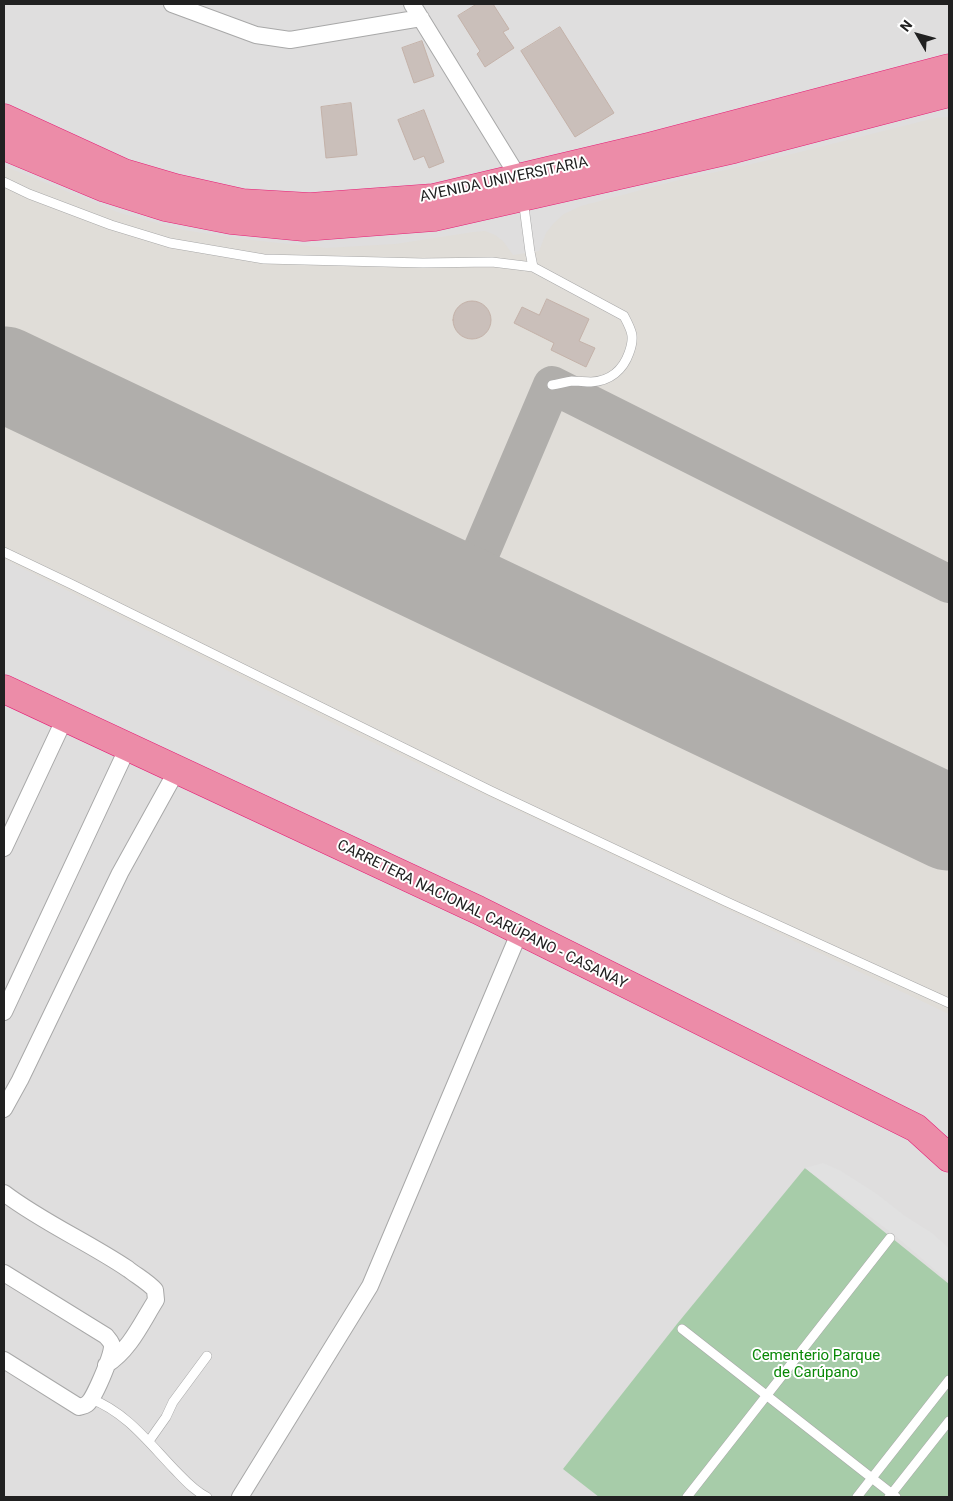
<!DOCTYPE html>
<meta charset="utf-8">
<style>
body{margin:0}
#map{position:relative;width:953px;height:1501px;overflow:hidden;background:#f2ede7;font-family:Roboto,sans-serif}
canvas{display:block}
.frame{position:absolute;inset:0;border:5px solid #212121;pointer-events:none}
.north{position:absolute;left:893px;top:10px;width:50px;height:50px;-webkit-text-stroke:4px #fff;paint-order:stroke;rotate:308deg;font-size:14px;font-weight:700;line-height:20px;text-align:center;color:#212121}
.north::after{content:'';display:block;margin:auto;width:18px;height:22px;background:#212121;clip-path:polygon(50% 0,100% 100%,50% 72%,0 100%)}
</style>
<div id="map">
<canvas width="953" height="1501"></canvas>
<div class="frame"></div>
<div class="north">N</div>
</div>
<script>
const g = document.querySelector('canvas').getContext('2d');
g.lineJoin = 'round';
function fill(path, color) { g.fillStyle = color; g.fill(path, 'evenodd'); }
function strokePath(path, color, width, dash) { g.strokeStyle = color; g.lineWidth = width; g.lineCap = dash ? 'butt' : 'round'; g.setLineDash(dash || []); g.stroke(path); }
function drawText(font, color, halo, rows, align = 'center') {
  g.font = font + ' Roboto,sans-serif'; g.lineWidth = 4; g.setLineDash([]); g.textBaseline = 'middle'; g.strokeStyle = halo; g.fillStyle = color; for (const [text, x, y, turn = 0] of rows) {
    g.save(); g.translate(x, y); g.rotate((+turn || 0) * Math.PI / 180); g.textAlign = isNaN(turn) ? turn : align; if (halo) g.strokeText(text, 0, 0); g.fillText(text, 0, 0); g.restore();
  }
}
fill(new Path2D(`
 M4 4H949V1497H4Z`), '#dfdede');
fill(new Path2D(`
 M949 117V1014L357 735 4 559V166L120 213 184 230 242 239 327 248 395 244 473 232 485 231 495 235 503 241 513 255 539 251 546 233 554 223 564 214 581 206 675 181 752 164 935 118Z`), '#e0ddd8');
fill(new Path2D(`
 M805 1168 949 1284V1497H599L563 1469 677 1324Z`), '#a7cca9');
fill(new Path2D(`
 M823 1163 841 1171 877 1194 905 1216 932 1233 949 1248V1282L893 1234 805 1168Z`), '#e1e1e1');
strokePath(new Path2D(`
 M464 592 552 385 949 584`), '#b0aeab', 38);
strokePath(new Path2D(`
 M4 374 949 823`), '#b0aeab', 95);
const building = new Path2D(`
 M477 4H493L509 29 503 32 514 48 485 67 477 54 480 51 458 16Z
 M560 27 614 113 575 137 521 51Z
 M422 41 434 76 414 83 402 48Z
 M351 103 357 155 326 158 321 107Z
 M424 110 444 162 429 168 424 156 414 160 398 120Z
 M547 299 589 319 579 341 595 348 586 367 551 350 554 343 514 323 522 307 539 315Z
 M453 320a19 19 0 1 1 38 0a19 19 0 1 1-38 0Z`);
fill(building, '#cabfba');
strokePath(building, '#c4b2a9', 1);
const lane = new Path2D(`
 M4 182 29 194 111 225 170 243 264 259 423 263 492 262 533 267
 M523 199 530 252 533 267 624 316C632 331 635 337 629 353 623 370 610 381 591 382 585 382 578 381 572 381 565 382 559 384 552 385
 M4 552 71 584 491 791 727 902 949 1003
 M682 1329 896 1497
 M91 1399C126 1412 149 1443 174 1469 184 1479 194 1491 207 1497
 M149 1441 166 1417 173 1402 207 1356
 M687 1497 890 1238
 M857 1497 949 1380
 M889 1497 949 1421`);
const street = new Path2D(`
 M172 4 256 35 290 40 421 18
 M412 4 519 178 520 183
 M4 848 65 718
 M4 1012 128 747
 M4 1109 20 1080 120 873 177 770
 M4 1193C42 1222 88 1242 128 1269 137 1276 148 1282 155 1290L156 1300C142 1322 130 1350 106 1365
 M4 1273 106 1336C108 1339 112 1342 112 1346 112 1356 94 1399 87 1404 84 1406 82 1406 79 1407L4 1360
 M240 1497 370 1286 520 931`);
const highway = new Path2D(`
 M4 118 124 173 175 188 242 203 310 207 433 198 652 146 949 68
 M4 146 105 188 165 207 231 220 304 227 434 217 734 149 949 93
 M4 689 478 910 916 1128 949 1158`);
strokePath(lane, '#a8a8a8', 10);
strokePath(street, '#a8a8a8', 18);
strokePath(highway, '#e42077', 29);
strokePath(lane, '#fff', 9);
strokePath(street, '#fff', 16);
strokePath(highway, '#ec8ca8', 28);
drawText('15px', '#212121', '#fff', [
 ["AVENIDA UNIVERSITARIA",504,180,-12],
 ["CARRETERA NACIONAL CARÚPANO - CASANAY",482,915,26]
]);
drawText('15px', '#098806', '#fff', [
 ["Cementerio Parque",816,1356],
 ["de Carúpano",816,1373]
]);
</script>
